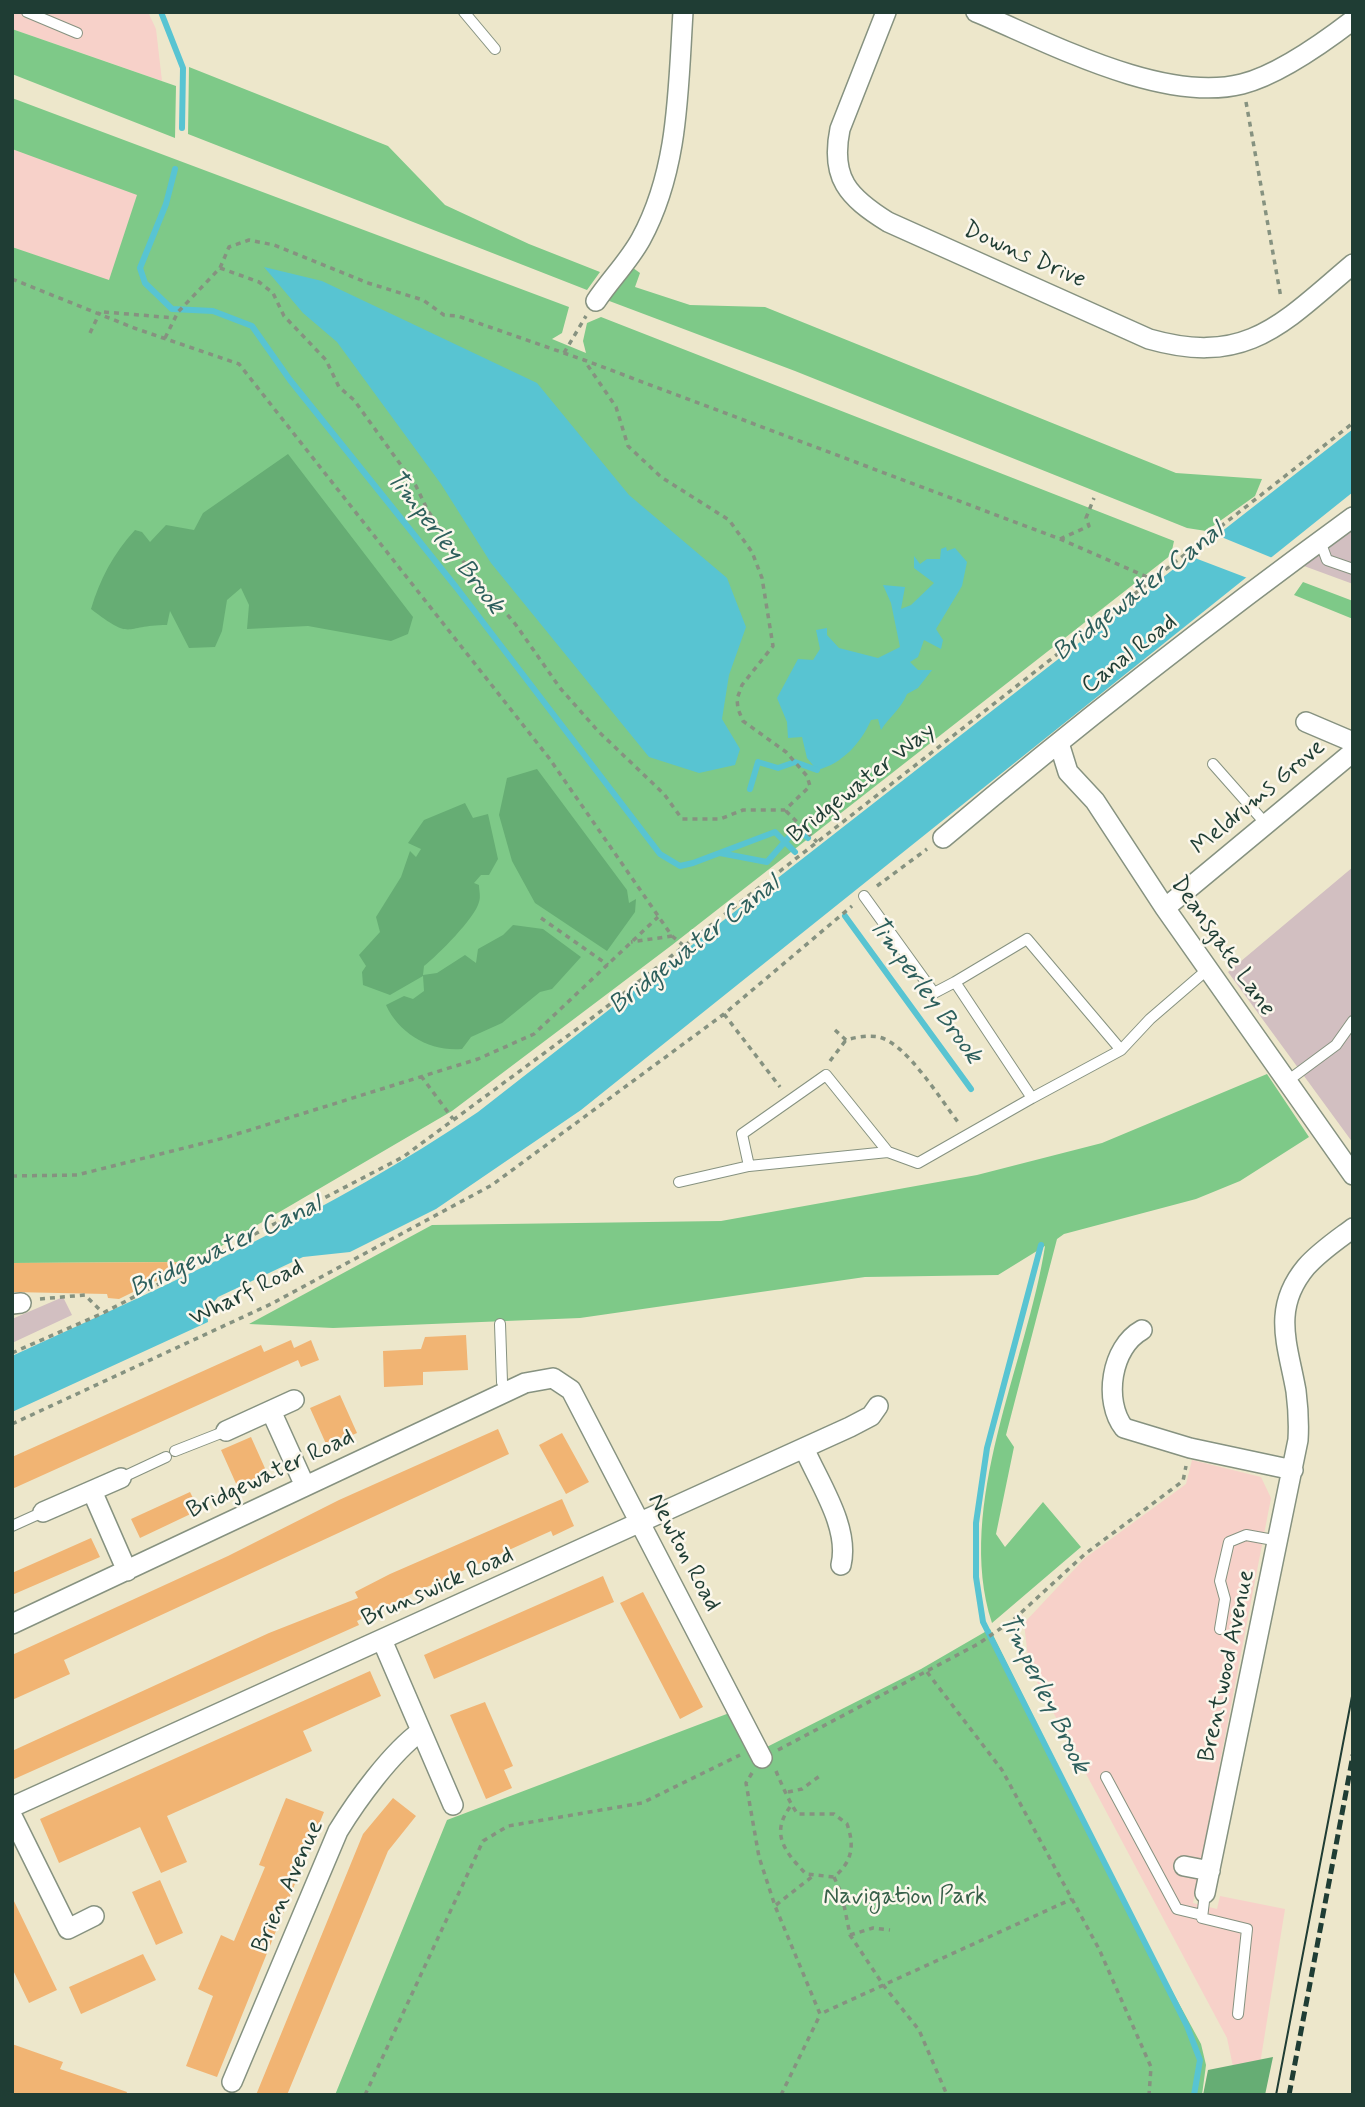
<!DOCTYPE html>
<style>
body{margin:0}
#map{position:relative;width:1365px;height:2107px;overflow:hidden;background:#ede7cb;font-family:Mynerve,sans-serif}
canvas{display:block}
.frame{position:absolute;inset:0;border:14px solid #1f3d34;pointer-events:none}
</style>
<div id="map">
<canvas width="1365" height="2107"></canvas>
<div class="frame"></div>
</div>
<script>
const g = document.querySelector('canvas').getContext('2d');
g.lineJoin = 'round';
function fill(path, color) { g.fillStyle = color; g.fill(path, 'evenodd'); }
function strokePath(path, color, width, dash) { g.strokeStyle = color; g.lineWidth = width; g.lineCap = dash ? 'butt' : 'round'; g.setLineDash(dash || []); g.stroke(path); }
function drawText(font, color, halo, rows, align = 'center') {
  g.font = font + ' Mynerve,sans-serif'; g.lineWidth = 5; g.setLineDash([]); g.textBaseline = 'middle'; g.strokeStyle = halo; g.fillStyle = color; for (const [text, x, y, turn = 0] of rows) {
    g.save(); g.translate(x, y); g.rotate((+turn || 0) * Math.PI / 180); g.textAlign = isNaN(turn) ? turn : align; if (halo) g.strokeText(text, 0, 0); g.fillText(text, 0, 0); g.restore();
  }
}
fill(new Path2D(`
 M12 12H148L156 29 162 81 12 29Z
 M12 149 138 194 109 281 12 247Z
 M1192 1460 1261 1477 1271 1498 1193 1903 1217 1909 1220 1896 1285 1909 1255 2095H1239L1227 2038 1029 1667 1024 1623 1085 1558 1186 1484Z`), '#f7d1c9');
fill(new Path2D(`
 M1353 527V584L1304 566 1350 529Z
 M1353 867V1143L1228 972Z
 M63 1297 72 1315 12 1343V1319Z`), '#d2bfc1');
fill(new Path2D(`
 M12 29 176 86 175 138 12 74Z
 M189 67 388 146 445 205 529 244 600 272 587 290 188 134Z
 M12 98 569 307 562 333 552 339 586 353 583 341 587 323 601 317 1174 541 1171 555 672 945 452 1111 194 1262 12 1263V247L109 280 137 195 12 149Z
 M629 265 640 273 635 287 690 305 765 307 1176 473 1262 479 1255 496 1206 531 1187 528 795 371 604 299Z
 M1303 582 1353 601V619L1294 595Z
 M1267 1074 1309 1137 1240 1181 1196 1199 1064 1234 1057 1239 1006 1435 1014 1447 996 1534 1005 1547 1043 1502 1081 1547 992 1623C954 1505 1027 1363 1045 1246L998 1275 865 1277 580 1318 333 1328 249 1324 432 1225 721 1221 977 1175 1102 1143Z
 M990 1629 1152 1954 1201 2044 1206 2065 1202 2095H335L447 1820 732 1712 755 1753 921 1669Z`), '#7ec988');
fill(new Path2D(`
 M288 454 413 617 408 634 391 641 308 626 247 629 249 605 241 588 227 600 222 631 215 647 189 648 170 611 167 625C122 625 134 642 91 609 100 579 113 554 135 530L142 532 150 542 166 525 194 530 203 513Z
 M537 769 627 890 629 903 636 899 635 912 607 951 535 903 512 861 499 815 507 778Z
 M465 803 473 818 488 814 498 859 489 875H481L474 883 479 885C479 890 481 897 479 902 475 918 438 955 424 966L423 975 437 973 465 955 476 963 478 949 503 935 513 925 543 929 581 957 552 989 540 992 502 1023 471 1037 462 1049C431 1052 399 1034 386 1005L404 996 413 999 424 991 423 976 390 995 363 985 362 972 366 966 359 955 380 932 376 917 401 877 410 851 416 857 421 849 408 843 424 820Z
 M1273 2057 1265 2095H1203L1208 2070Z`), '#66ad74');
fill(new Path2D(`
 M264 267 322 281 537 383 629 495 727 578 746 627 729 675 722 719 740 749 735 765 699 773 649 757 491 563 441 484 337 342 303 313Z
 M1353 429V492L581 1110 436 1209 350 1252 303 1257 218 1297 207 1310 208 1322 12 1412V1356C172 1283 332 1211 478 1112Z
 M946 547 947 551 955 548 967 562 962 586 936 629 943 640 941 649 924 640 918 657 910 662 918 670H932L918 688 907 694C901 709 890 716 881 730L878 719 871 720C861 743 842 764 817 770L807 758 802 737 788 738 787 722 777 698 798 659 813 660 820 649 816 630 827 628V635L839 648 878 658 900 647 891 603 883 585 905 587 901 609 911 605 934 583 914 568V556L920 564 927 559H940L941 549Z`), '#58c4d2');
fill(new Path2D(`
 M1214 534 1275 559 1250 579 1187 555Z`), '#ede7cb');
strokePath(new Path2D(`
 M161 12 183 68 182 128
 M175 169 166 204 140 268 145 283 172 309 213 311 252 326 290 380 456 587 660 854 680 866 693 863 775 832 795 852
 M750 789 758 762 778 768 795 762 817 770
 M720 853 767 862 797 828 808 838
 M845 916 971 1089
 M1041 1245 987 1448 976 1523V1577L983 1622 1187 2026 1200 2060 1194 2095`), '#58c4d2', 6);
fill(new Path2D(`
 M194 1262 119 1299 108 1298 107 1294 12 1292V1263Z
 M466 1335 468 1370 423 1372V1385L384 1387 383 1351 421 1349 425 1337Z
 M291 1340 294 1348 311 1340 319 1360 301 1367 298 1360 12 1489V1457L261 1345 264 1352Z
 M340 1395 357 1433 327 1446 310 1408Z
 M498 1429 509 1454 64 1660 70 1674 12 1700V1655L228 1556 339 1500Z
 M562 1433 589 1482 566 1494 539 1445Z
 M251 1437 268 1475 238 1488 221 1450Z
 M190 1492 199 1510 140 1538 131 1519Z
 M562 1499 574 1526 553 1536 551 1531 407 1596 357 1621 359 1625 12 1780V1751L269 1633 358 1598 355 1592 390 1574Z
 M91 1538 100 1557 12 1595V1573Z
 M603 1576 614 1602 434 1679 424 1655Z
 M643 1592 703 1707 680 1719 620 1603Z
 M370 1671 381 1696 303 1731 312 1751 167 1816 187 1862 161 1873 140 1827 59 1863 40 1819Z
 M485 1702 513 1766 504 1770 512 1788 486 1799 450 1715Z
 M286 1798 324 1812 217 2077 186 2066 213 1996 198 1989 221 1935 234 1941 265 1867 259 1865Z
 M393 1798 416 1816 388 1851 287 2095H256L363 1834Z
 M160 1880 183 1933 156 1945 132 1892Z
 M12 1897 57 1990 29 2003 12 1968Z
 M143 1954 156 1980 81 2014 69 1987Z
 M12 2044 63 2062 60 2069 127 2092 126 2095H12Z`), '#f1b473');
const lane = new Path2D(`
 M27 12 77 33
 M464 12 495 49
 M1320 541 1327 560 1353 569
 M1213 764 1266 824
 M864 896 934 993 955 982
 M1121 1050 1032 1098 955 982 1027 939 1121 1050 1150 1019 1208 969
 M1286 1082 1336 1045 1353 1021
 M749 1166 888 1152
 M679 1182 749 1166 742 1134 826 1075 888 1152 918 1163 1032 1098
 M500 1324 502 1382 507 1391
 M175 1451 226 1431
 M121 1478 166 1457
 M12 1526 43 1512
 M1220 1629 1225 1599 1220 1581 1229 1542 1246 1535 1279 1541
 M1106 1777 1177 1909 1202 1915
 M1205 1893 1202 1918 1247 1929 1238 2014`);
const street = new Path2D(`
 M886 12 840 129C830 178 848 197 888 222L1149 339C1247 367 1283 323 1353 264
 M976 12C1048 42 1163 104 1242 84 1278 75 1323 43 1353 20
 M596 301C610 280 629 261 641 239 679 169 678 90 683 12
 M1306 722 1353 742
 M1059 743 1068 772 1095 801 1165 908 1353 1175
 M943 838C1076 726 1213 619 1353 517
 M1165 908 1353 752
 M12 1304 21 1303
 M1142 1330C1111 1347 1103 1401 1124 1428L1190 1448 1293 1470
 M271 1411 305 1486
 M226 1431 294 1400
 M804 1448C819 1483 850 1527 841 1565
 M92 1491 127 1571
 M43 1512 121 1478
 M12 1624 525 1383 553 1378 571 1390 762 1758
 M382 1640 453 1805
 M12 1807 850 1427 871 1416 878 1406
 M12 1816 68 1929 94 1916
 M1184 1866 1210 1871
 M1205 1893 1298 1440C1299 1424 1298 1407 1296 1391 1288 1345 1271 1309 1306 1267 1319 1252 1337 1240 1353 1228
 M232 2082 338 1831C357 1800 391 1753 421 1731`);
strokePath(lane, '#869280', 12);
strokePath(street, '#869280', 22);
strokePath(new Path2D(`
 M1246 102 1281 298
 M220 268 259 282 273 293 284 316 326 360 339 387 354 400 416 486 428 511 463 561 516 625 560 688 598 731 664 794 682 819H720L743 810H785L810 786 807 776 786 752 743 721 738 709 737 699 742 685 773 646 762 578 752 552 729 520 661 477 628 446 616 407 584 360
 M12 279 134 328 239 364 549 758 672 936 631 942
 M104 312 175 318
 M90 333 100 312
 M165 338 178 312 220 268 229 247 249 240 274 245 368 283 423 300 444 315 458 316 584 360 1060 539 1154 580
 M564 353 586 316
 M1060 539 1089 526 1086 518 1094 498
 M786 811 817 842
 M877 886 927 849
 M541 918 608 965
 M672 936 684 946
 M724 1014 780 1087
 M835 1030 846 1040C856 1037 868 1035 879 1037 907 1044 940 1099 958 1122
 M830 1061 846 1040
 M421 1076 453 1119
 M12 1176 77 1175 224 1138 478 1059 534 1034 658 917
 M40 1299 85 1295 102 1312
 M12 1353 103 1313 403 1157 596 1015 1353 423
 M12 1424 271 1304 492 1185 724 1014 852 906
 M927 1672 1002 1770 1099 1949 1151 2067 1149 2095
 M778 1750 978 1644 1013 1620 1085 1554 1183 1481 1186 1466
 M776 1771C780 1781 792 1808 798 1814H834L847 1824C855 1846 852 1862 834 1877L842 1895 850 1935 884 1986 919 2030 947 2095
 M752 1773 746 1783 759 1857 775 1906 820 2014 1072 1899
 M788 1792 802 1789 821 1775
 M790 1807C770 1834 785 1852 806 1874L834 1877
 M776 1905 813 1876
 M850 1935 873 1928 890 1930
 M365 2095 483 1841 508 1826 642 1803 740 1755
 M781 2095 820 2015`), '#869280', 3.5, [5, 5]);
strokePath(lane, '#fff', 10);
strokePath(street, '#fff', 19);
strokePath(new Path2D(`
 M1276 2095 1353 1691`), '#1f3d34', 2);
strokePath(new Path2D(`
 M1289 2095 1353 1755`), '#1f3d34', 5, [10, 5]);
drawText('24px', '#1f3d34', '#fbf7ec', [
 ["Downs Drive",1024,256,24],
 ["Canal Road",1130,655,-38],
 ["Bridgewater Way",862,784,-38],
 ["Meldrums Grove",1259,798,-40],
 ["Deansgate Lane",1222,947,55],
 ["Wharf Road",247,1294,-26],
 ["Bridgewater Road",271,1475,-25],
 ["Newton Road",683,1553,62],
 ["Brunswick Road",438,1588,-24],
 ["Brentwood Avenue",1228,1666,-78],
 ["Brien Avenue",289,1887,-66]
]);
drawText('24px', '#376049', '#fbf7ec', [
 ["Navigation Park",905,1898]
]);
drawText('italic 26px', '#2d5f5c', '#fbf7ec', [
 ["Timperley Brook",444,543,52],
 ["Bridgewater Canal",1139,593,-38],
 ["Bridgewater Canal",695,946,-38],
 ["Timperley Brook",924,991,54],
 ["Bridgewater Canal",226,1248,-25],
 ["Timperley Brook",1043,1694,64]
]);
</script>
